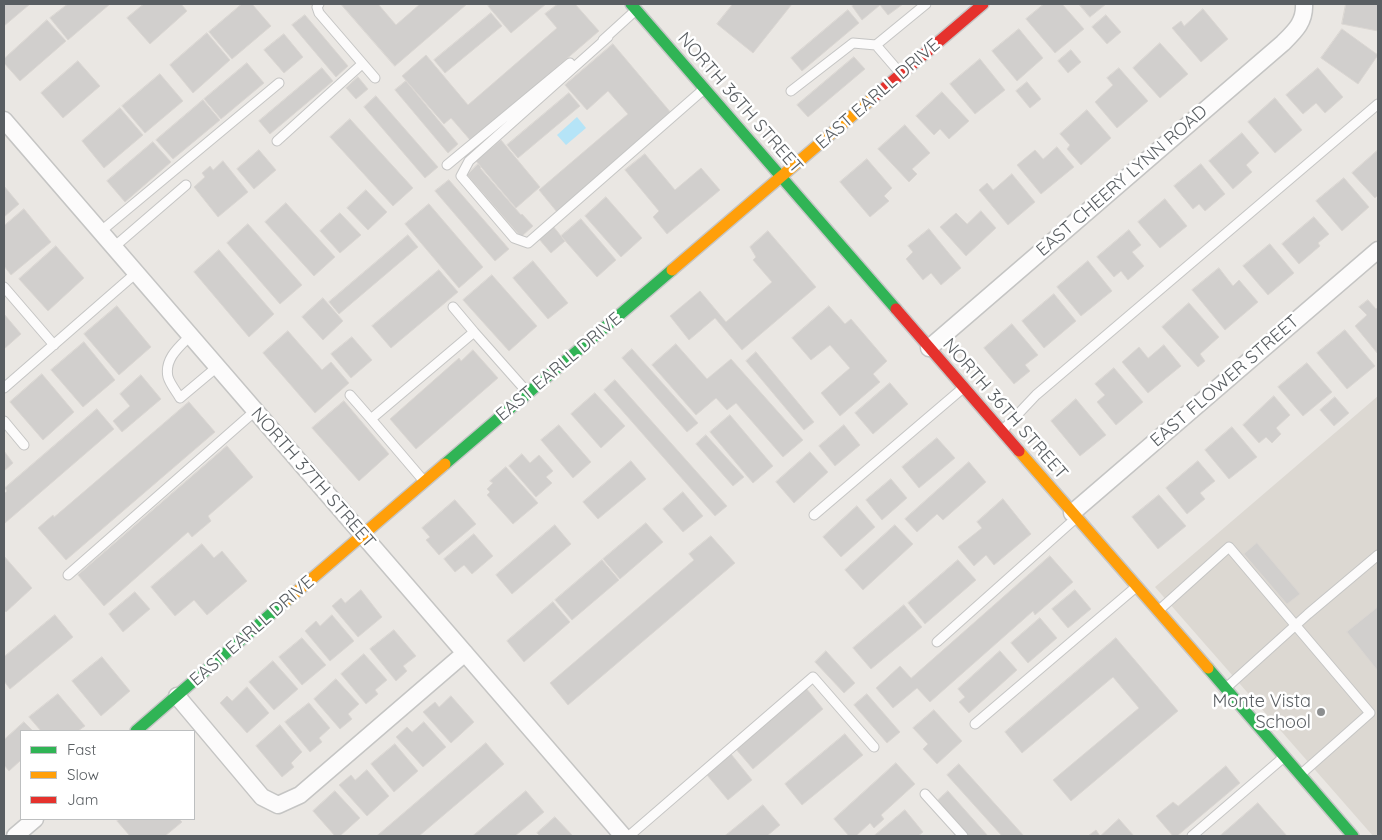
<!DOCTYPE html>
<style>
body{margin:0}
#map{position:relative;width:1382px;height:840px;overflow:hidden;background:#eae7e3;font-family:Quicksand,sans-serif}
canvas{display:block}
.frame{position:absolute;inset:0;border:5px solid #595e62;pointer-events:none}
.legend{position:absolute;left:20px;top:730px;width:175px;height:90px;box-sizing:border-box;background:#fff;border:1px solid #bdbfc0;margin:0;padding:6px 9px;list-style:none;font-size:15px;color:#595e62}
.legend li{display:flex;align-items:center;gap:10px;height:25px}
.legend b{width:25px;border:1px solid #bdbfc0}
</style>
<div id="map">
<canvas width="1382" height="840"></canvas>
<div class="frame"></div>
<ul class="legend">
<li><b style="height:6px;background:#30b455"></b>Fast</li>
<li><b style="height:6px;background:#ff9f0a"></b>Slow</li>
<li><b style="height:6px;background:#e5322d"></b>Jam</li>
</ul>
</div>
<script>
const g = document.querySelector('canvas').getContext('2d');
g.lineJoin = 'round';
function fill(path, color) { g.fillStyle = color; g.fill(path, 'evenodd'); }
function strokePath(path, color, width, dash) { g.strokeStyle = color; g.lineWidth = width; g.lineCap = dash ? 'butt' : 'round'; g.setLineDash(dash || []); g.stroke(path); }
function drawText(font, color, halo, rows, align = 'center') {
  g.font = font + ' Quicksand,sans-serif'; g.lineWidth = 5; g.setLineDash([]); g.textBaseline = 'middle'; g.strokeStyle = halo; g.fillStyle = color; for (const [text, x, y, turn = 0] of rows) {
    g.save(); g.translate(x, y); g.rotate((+turn || 0) * Math.PI / 180); g.textAlign = isNaN(turn) ? turn : align; if (halo) g.strokeText(text, 0, 0); g.fillText(text, 0, 0); g.restore();
  }
}
fill(new Path2D(`
 M1378 396V836H1373L1155 587Z`), '#dcd8d2');
fill(new Path2D(`
 M577 117 586 128 566 145 557 135Z`), '#b5e4f7');
const building = new Path2D(`
 M4 4H30L4 26Z
 M68 4H110L68 40 50 18Z
 M144 4H181L187 11 150 44 127 18Z
 M242 4H252L271 26 232 59 209 32Z
 M341 4H378L396 25 420 4H467L395 66Z
 M491 4H546L511 33 488 6Z
 M558 4H575L599 31 471 141 451 118 444 124 402 76 426 55 468 105 557 28 545 14Z
 M733 4H792L753 53 717 24Z
 M854 4H903L888 15 880 5 862 20 852 6Z
 M1044 4H1062L1084 29 1055 53 1026 19Z
 M1079 4H1106L1090 17Z
 M1346 4H1378V31L1342 24Z
 M1203 9 1228 39 1201 62 1172 28 1181 21 1184 26Z
 M848 10 859 23 802 71 791 58Z
 M491 13 502 26 445 73 434 60Z
 M305 15 348 66 336 77 292 25Z
 M1106 15 1121 32 1107 44 1092 27Z
 M47 20 66 41 20 81 4 63V59Z
 M1019 29 1043 58 1017 81 992 51Z
 M1342 29 1378 55 1358 84 1321 58Z
 M207 33 230 60 193 93 170 65Z
 M284 34 303 57 284 73 264 50Z
 M1160 43 1188 74 1160 98 1133 68Z
 M613 44 672 114 557 212 539 190 628 114 608 91 587 110 565 85Z
 M1071 50 1081 62 1068 73 1058 61Z
 M854 57 865 69 808 117 797 105Z
 M980 59 1005 90 975 114 950 84Z
 M78 61 100 86 63 118 41 93Z
 M247 63 264 83 221 119 204 99Z
 M322 68 333 81 270 134 259 121Z
 M1119 68 1148 101 1117 128 1095 102 1113 85 1107 78Z
 M1318 68 1343 97 1325 113 1316 103 1303 114 1286 95Z
 M160 74 183 101 145 133 122 106Z
 M358 77 368 89 356 99 346 88Z
 M406 81 458 144 448 153 395 90Z
 M1027 82 1041 99 1030 108 1016 91Z
 M942 92 969 121 949 139 940 129 934 135 916 116Z
 M569 93 580 106 518 158 507 145Z
 M376 96 438 167 425 178 364 107Z
 M1275 98 1302 130 1275 153 1248 122Z
 M203 100 220 120 173 159 156 140Z
 M120 108 143 135 104 168 82 141Z
 M1087 110 1111 138 1081 165 1067 149 1070 145 1060 134Z
 M350 119 413 188 393 206 330 137Z
 M905 125 930 153 912 169 917 174 909 182 878 149Z
 M1242 133 1259 153 1246 165 1252 172 1233 189 1209 161Z
 M501 140 540 187 516 208 476 161Z
 M153 142 171 162 125 202 107 181Z
 M1057 147 1074 167 1041 194 1017 165 1035 150 1043 159Z
 M259 150 276 170 254 189 237 169Z
 M1378 150V195L1375 198 1352 173Z
 M645 154 675 190 701 168 720 190 667 234 653 217 659 211 625 170Z
 M867 159 892 188 884 196 889 201 870 217 840 182Z
 M223 161 248 192 218 217 194 187 205 177 202 173 210 166 213 170Z
 M478 164 481 167 480 168 521 215 522 214 533 226 521 237 467 175Z
 M1201 164 1225 194 1205 211 1199 204 1193 209 1174 186Z
 M1012 174 1035 202 1008 225 979 190 987 183 993 190Z
 M1344 178 1369 207 1342 231 1316 201Z
 M449 180 509 249 495 261 435 191Z
 M4 186 19 204 4 217Z
 M366 190 387 212 368 230 347 208Z
 M606 197 642 238 621 257 585 216Z
 M1165 199 1187 226 1160 248 1138 222Z
 M286 203 335 257 314 276 265 222Z
 M429 204 483 267 459 288 405 224Z
 M24 209 51 242 11 275 4 266V226Z
 M981 211 996 228 966 256 940 227 956 213 967 224Z
 M340 213 361 235 340 253 320 231Z
 M1314 217 1329 234 1318 243 1320 246 1299 264 1282 244Z
 M581 219 616 260 597 277 561 236Z
 M248 224 302 285 280 304 227 243Z
 M553 226 565 241 551 253 539 239Z
 M929 229 961 268 941 285 931 273 923 280 906 259 913 252 908 246Z
 M1129 230 1141 245 1132 252 1144 266 1128 280 1121 271 1114 277 1097 257Z
 M768 231 816 287 742 350 715 318 689 340 670 316 700 291 726 322 772 282 753 260 756 257 750 247Z
 M408 235 418 247 339 314 329 302Z
 M1270 244 1294 273 1268 295 1243 266Z
 M56 246 84 278 48 311 19 279Z
 M219 250 274 314 249 337 194 272Z
 M533 261 568 303 548 319 513 278Z
 M1088 261 1112 291 1081 316 1057 287Z
 M1219 268 1233 286 1239 280 1258 302 1225 330 1192 290Z
 M439 270 458 292 391 348 372 326Z
 M492 275 537 326 509 351 463 300Z
 M1054 294 1076 321 1044 348 1022 321Z
 M323 298 343 321 323 340 302 317Z
 M1368 300 1376 309 1378 307V354L1355 326 1367 315 1359 307Z
 M1189 303 1219 337 1200 354 1205 361 1198 367 1162 327Z
 M117 306 151 347 119 375 84 334Z
 M829 306 845 324 851 319 887 361 873 374 880 382 840 416 821 393 850 368 830 345 811 360 792 338Z
 M4 314 21 334 4 349Z
 M1012 324 1038 355 1025 365 1030 371 1014 384 984 348Z
 M1345 330 1375 366 1347 389 1317 353Z
 M288 331 322 370 331 362 349 383 315 413 263 353Z
 M352 337 372 360 351 378 331 354Z
 M84 342 115 380 83 407 51 370Z
 M676 344 707 379 731 359 803 440 783 457 736 403 727 410 716 398 696 415 652 365Z
 M1164 345 1181 366 1148 393 1122 362 1139 347 1148 358Z
 M632 349 698 423 687 432 622 358Z
 M473 350 498 378 416 449 390 419 459 358 461 361Z
 M756 352 814 422 804 430 746 361Z
 M1307 363 1332 392 1303 416 1278 387Z
 M1114 368 1143 402 1116 425 1097 402 1105 395 1095 384Z
 M42 374 74 412 43 440 10 402Z
 M141 375 161 399 122 432 113 421 130 406 120 394Z
 M615 380 727 506 715 516 604 390Z
 M890 383 908 404 873 434 855 413Z
 M595 393 625 426 601 448 571 414Z
 M1274 396 1290 415 1276 428 1281 434 1272 443 1266 437 1259 443 1243 425Z
 M1335 397 1349 413 1334 426 1320 410Z
 M1076 399 1106 435 1080 456 1051 421Z
 M344 401 389 454 359 481 312 428Z
 M189 402 215 432 66 560 38 528 53 515 54 517Z
 M97 409 114 429 5 523 4 494 7 491 5 488Z
 M730 415 773 466 753 483 710 432Z
 M559 425 591 462 573 478 541 440Z
 M844 425 860 445 835 466 819 446Z
 M1232 427 1257 457 1229 479 1205 450Z
 M706 435 744 477 733 486 696 444Z
 M937 438 955 458 919 488 902 467Z
 M227 446 253 477 208 516 211 521 192 537 188 532 104 606 78 575Z
 M4 451 13 463 4 471Z
 M810 452 828 472 794 503 776 482Z
 M522 454 530 463 539 455 553 471 546 477 552 483 536 497 509 466Z
 M631 461 646 479 598 519 583 502Z
 M1198 461 1215 481 1200 493 1205 499 1187 514 1166 488Z
 M969 462 986 482 943 520 937 514 917 532 905 519Z
 M506 467 538 503 513 524 487 495 490 492 487 489 493 483 490 481Z
 M891 479 907 498 882 520 866 500Z
 M683 492 703 516 683 532 663 509Z
 M1159 495 1186 526 1158 549 1132 517Z
 M1003 499 1031 534 994 565 986 555 974 566 958 547 982 528 977 522Z
 M455 500 476 524 439 555 426 540 430 537 422 528Z
 M857 506 875 527 841 557 823 537Z
 M646 523 663 542 620 579 603 559Z
 M555 525 571 544 512 594 496 575Z
 M895 525 913 544 863 590 845 570Z
 M474 534 493 556 472 574 464 565 455 572 444 559Z
 M711 536 735 563 568 705 550 683 694 560 689 554Z
 M1257 543 1300 594 1287 604 1244 554Z
 M202 544 214 558 222 551 247 581 207 615 194 600 175 616 151 587Z
 M4 556 32 588 6 612 4 610Z
 M1050 556 1073 582 1035 615 1033 611 930 702 917 688 893 708 876 688 900 666 911 678Z
 M602 560 619 580 572 620 555 600Z
 M958 560 976 580 925 624 908 603Z
 M361 590 382 617 358 637 332 606 341 598 345 603Z
 M1075 590 1091 609 1068 628 1052 609Z
 M135 592 150 609 123 632 109 614Z
 M553 602 570 622 524 662 507 641Z
 M904 605 922 627 871 669 853 648Z
 M1378 607V671L1347 632Z
 M55 615 73 637 10 689 4 681V657Z
 M332 615 354 641 330 661 305 631 316 621 320 626Z
 M1040 618 1057 638 1028 663 1011 643Z
 M394 630 416 656 403 666 407 671 396 681 370 649Z
 M302 638 326 665 302 685 279 657Z
 M1116 638 1178 711 1071 801 1053 780 1139 708 1113 677 1022 753 1005 732Z
 M826 651 855 683 844 693 815 662Z
 M1000 651 1017 670 969 713 959 702 965 697 958 689Z
 M364 654 387 680 375 690 378 694 366 704 341 674Z
 M102 657 130 691 101 716 72 681Z
 M273 661 298 689 274 710 249 682Z
 M336 679 359 704 348 714 352 719 340 729 314 699Z
 M247 687 269 713 247 733 220 703 227 696 232 701Z
 M806 688 823 709 753 769 735 748Z
 M58 694 85 726 78 731H41L29 717Z
 M867 694 900 732 887 743 854 705Z
 M451 696 474 722 451 743 423 712 435 702 439 707Z
 M309 703 330 728 319 738 322 742 310 752 285 722Z
 M934 710 962 741 937 764 923 749 928 744 913 728Z
 M24 722 33 731H21V760L9 771 4 765V740Z
 M424 722 446 747 423 767 396 737 407 727 412 732Z
 M280 725 302 752 291 763 294 767 282 777 256 746Z
 M845 734 863 755 802 805 785 784Z
 M486 743 504 764 419 836H377Z
 M395 744 418 771 394 792 371 764Z
 M731 754 752 780 728 800 707 775Z
 M896 763 915 784 881 815 884 819 874 828 870 823 856 836H849L834 819Z
 M959 764 1024 836H1002L947 775Z
 M1226 766 1240 783 1177 836H1173L1156 816 1173 802 1178 806Z
 M367 770 389 796 367 816 339 785 351 775 355 780Z
 M335 791 360 818 340 836H335L313 811Z
 M526 791 544 812 515 836H473Z
 M948 791 988 836H967L936 802Z
 M1258 803 1287 836H1220Z
 M763 805 780 825 767 836H725Z
 M905 810 923 832 918 836H874Z
 M555 817 573 836H540L537 833Z
 M120 819H179L182 822 165 836H130L117 821Z
 M1119 819 1134 836H1088L1096 830 1100 836Z`);
fill(building, '#d1cfcd');
strokePath(building, '#dad6d2', 1);
const lane = new Path2D(`
 M319 4 317 7 319 13 375 78
 M608 37 469 161 461 176 514 238 528 243 704 89
 M603 40 636 10
 M901 74 876 45 926 4
 M791 91 853 43 876 45
 M277 141 362 64
 M447 165 570 63
 M100 232 279 83
 M114 247 186 185
 M4 287 54 345
 M453 307 474 332
 M190 336C179 347 164 359 168 377 170 384 176 391 180 398L217 367
 M4 388 136 273
 M350 395 371 419
 M4 421 24 445
 M1002 431 1036 395 1378 104
 M423 480 371 419 474 332 528 393
 M814 515 963 388
 M68 575 255 411
 M1158 611 1229 547 1370 713 1300 775
 M937 642 1076 518
 M1226 688 1308 614 1378 555
 M975 724 1136 587
 M925 794 963 836
 M629 836 813 677 874 747
 M1192 836 1284 757`);
const street = new Path2D(`
 M4 120 623 836
 M929 348 1283 43C1295 31 1305 22 1304 4
 M1072 513 1378 250
 M177 696 262 797 278 805 300 795 465 653
 M15 836 35 819`);
const fast = new Path2D(`
 M631 4 896 309
 M445 464 672 270
 M1208 668 1353 836
 M136 731 287 600`);
const slow = new Path2D(`
 M672 270 874 97
 M1019 451 1208 668
 M287 600 445 464`);
const jam = new Path2D(`
 M874 97 983 4
 M896 309 1019 451`);
strokePath(lane, '#c5c5c4', 11);
strokePath(street, '#c5c5c4', 19);
strokePath(fast, '#c6c6c6', 14);
strokePath(slow, '#c6c6c6', 14);
strokePath(jam, '#c6c6c6', 14);
strokePath(lane, '#fcfbfb', 9);
strokePath(street, '#fcfbfb', 16);
strokePath(fast, '#30b455', 11);
strokePath(slow, '#ff9f0a', 11);
strokePath(jam, '#e5322d', 11);
for (const [x, y, r, color] of [
 [1321,712,5,"#8c8e8f"]
]) { const dot = new Path2D(); dot.arc(x, y, r, 0, 2 * Math.PI); g.fillStyle = color; g.fill(dot); strokePath(dot, '#fff', 2); }
drawText('18px', '#595e62', '#fff', [
 ["EAST EARLL DRIVE",878,94,-41],
 ["NORTH 36TH STREET",740,103,49],
 ["EAST CHEERY LYNN ROAD",1122,181,-41],
 ["EAST EARLL DRIVE",559,367,-40],
 ["EAST FLOWER STREET",1225,381,-41],
 ["NORTH 36TH STREET",1005,409,49],
 ["NORTH 37TH STREET",313,478,49],
 ["EAST EARLL DRIVE",252,631,-41]
]);
drawText('18px', '#595e62', '#fff', [
 ["Monte Vista",1311,702],
 ["School",1311,723]
], 'right');
</script>
